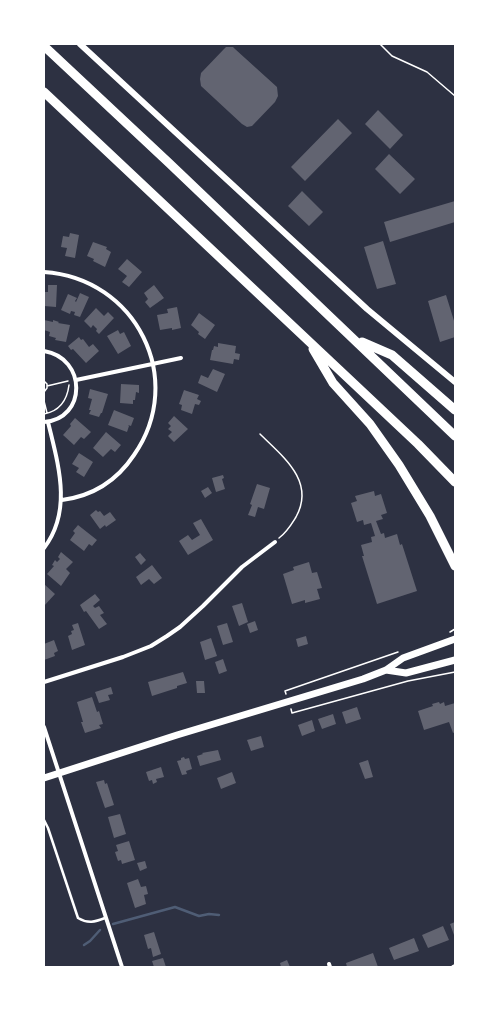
<!DOCTYPE html>
<style>
body{margin:0}
#map{position:relative;width:499px;height:1011px;overflow:hidden;background:#2d3142;font-family:"Titillium Web",sans-serif}
canvas{display:block}
.frame{position:absolute;inset:0;border:45px solid #fff;pointer-events:none}
</style>
<div id="map">
<canvas width="499" height="1011"></canvas>
<div class="frame"></div>
</div>
<script>
const g = document.querySelector('canvas').getContext('2d');
g.lineJoin = 'round';
function strokePath(path, color, width, dash) { g.strokeStyle = color; g.lineWidth = width; g.lineCap = dash ? 'butt' : 'round'; g.setLineDash(dash || []); g.stroke(path); }
function fill(path, color) { g.fillStyle = color; g.fill(path, 'evenodd'); }
strokePath(new Path2D(`
 M113 924 175 907 199 916 209 914 219 915
 M84 945 90 941 100 930`), '#4f5d75', 2.5);
fill(new Path2D(`
 M226 47H233L235 49 277 87 278 96 275 102 252 126 247 127 242 124 201 86 200 79 201 73 224 49Z
 M378 110 403 135 390 149 365 124Z
 M338 119 352 133 305 181 291 167Z
 M389 154 415 179 400 194 375 169Z
 M302 191 323 212 309 226 288 206Z
 M455 201V222L390 242 384 222Z
 M70 233 79 235 75 258 65 256 67 248 61 247 63 236 69 237Z
 M383 241 396 284 377 289 364 247Z
 M93 242 107 247 106 249 111 252 105 267 93 261 94 259 87 256Z
 M127 259 142 272 129 287 122 282 127 276 118 269Z
 M48 285H57L56 307 44 306V292H48Z
 M154 285 164 298 150 308 145 302 148 299 144 293Z
 M80 293 89 297 80 317 74 315 75 312 71 311 70 314 61 310 68 294 77 298 75 301 76 302Z
 M446 295 455 324V337L440 342 428 301Z
 M177 307 181 328 172 330V328L160 330 157 315 168 313 167 309Z
 M96 308 104 316 108 312 114 318 99 334 96 331 97 329 93 325 91 328 84 321Z
 M199 313 215 325 205 339 198 334 199 332 191 325Z
 M44 320 53 322V320L59 322 58 323 70 325 66 342 55 340 56 338 49 336 50 332 44 330Z
 M118 330 120 334 124 332 131 346 118 354 107 336Z
 M79 337 81 340 83 339 89 347 93 344 99 351 86 363 73 349 71 350 68 346Z
 M218 343 236 346 235 353 240 354 239 360 234 359 233 364 210 360 212 350H213L214 346 218 347Z
 M213 369 225 374 217 392 198 383 201 375 208 378Z
 M121 384 139 385V393L136 392 135 400H133V404L120 403Z
 M90 389 108 394 102 413H101L99 417 89 414 91 410H89L92 399 88 398Z
 M184 390 199 395 197 399 201 401 199 405 195 404 192 414 181 410 182 405 179 404Z
 M114 410 134 418 131 426 128 425 129 426 127 432 108 425Z
 M174 416 188 429 174 442 168 436 172 432 168 429 171 426 168 423Z
 M75 418 91 432 84 439 81 437 74 445 63 435 71 426 70 424Z
 M106 432 121 445 115 452 111 449 103 457 93 448Z
 M79 453 93 462 84 477 76 472 79 468 72 464Z
 M223 475 224 478 222 479 225 489 216 492 212 478Z
 M257 484 270 488 264 509 258 507 255 517 248 515 252 505 250 504Z
 M208 487 212 493 205 498 201 491Z
 M374 491 375 496 381 494 387 513 381 515 383 519 376 521 381 534 384 533 385 538 397 534 400 545 402 544 417 591 377 604 362 556H364L361 545 372 542 371 537 375 536 371 523 364 525 363 520 357 522 351 503 357 501 355 496Z
 M96 510 98 512 100 511 104 516 110 512 116 520 106 527 105 525 100 529 90 515Z
 M201 519 213 540 188 555 179 541 188 535 192 540 200 535 193 523Z
 M78 525 97 540 92 546 89 544 84 551 70 540 75 533 73 531Z
 M61 552 73 562 66 569 70 573 61 586 47 574 54 566 52 565 55 560 57 562 60 559 58 557Z
 M140 553 146 560 141 565 135 557Z
 M309 562 312 573 317 572 322 588 317 589 320 599 305 603V600L292 604 283 574 294 570 293 567Z
 M152 565 162 578 154 584 149 579 141 585 136 577Z
 M44 584 55 594 44 606Z
 M95 594 100 600 93 606 95 608 99 606 104 613 100 615 107 624 99 629 86 611 84 612 80 605Z
 M242 603 248 622 239 626 232 606Z
 M255 621 258 630 250 633 247 624Z
 M78 623 85 645 72 650 68 636 72 634 71 631 74 630 72 625Z
 M227 623 233 642 223 645 217 626Z
 M306 636 308 644 298 647 296 639Z
 M211 638 217 656 205 660 200 642Z
 M54 640 58 651 54 653 55 656 44 660V644Z
 M223 659 227 671 219 674 215 662Z
 M183 672 187 683 177 686V688L152 696 148 682Z
 M196 681H204L205 693H197Z
 M111 687 113 694 108 695 110 700 99 703 95 692Z
 M92 697 97 712 99 711 103 724 99 725 101 728 85 733 81 722H83L77 702Z
 M439 702 440 704 444 702 445 706 455 703V732L453 733 449 722 424 730 418 711 433 706 432 704Z
 M357 707 361 719 346 724 342 712Z
 M333 714 336 724 322 729 318 719Z
 M312 720 315 731 302 736 298 725Z
 M261 736 264 747 251 751 247 740Z
 M218 750 221 760 200 766 197 756 203 754 202 753Z
 M184 757 185 759 189 758 192 769 186 771 187 774 182 775 177 761 181 760V758Z
 M368 760 373 777 365 779 359 763Z
 M161 767 164 777 156 779 157 782 153 784 152 780 149 781 146 772Z
 M232 772 236 783 221 789 217 778Z
 M104 780 105 784 107 783 114 805 105 808 96 782Z
 M120 814 126 834 114 838 108 817Z
 M129 841 135 860 122 864 121 860 118 861 115 852 118 851 116 845Z
 M145 861 147 868 140 871 137 863Z
 M138 879 141 887 146 886 148 894 144 895 146 904 135 908 127 883Z
 M455 922V935H454L450 924Z
 M443 926 449 940 428 948 422 935Z
 M154 932 161 954 153 957 151 948 148 949 144 935Z
 M414 938 419 951 394 960 389 948Z
 M373 953 378 967H347L346 963Z
 M163 958 166 967H154L152 961Z
 M287 960 290 967H281L280 963Z`), '#626471');
strokePath(new Path2D(`
 M380 44 392 56 427 72 455 96
 M44 381 47 384V388L44 392
 M47 386 68 381
 M44 401 47 413
 M44 414C60 411 67 401 69 385
 M260 434C282 456 316 481 296 517 291 525 287 532 279 538
 M450 632 455 629
 M286 694 285 691 398 652
 M291 709 292 713 408 681 455 672`), '#fff', 1.5);
strokePath(new Path2D(`
 M44 820 48 828 78 918C88 924 95 922 105 918`), '#fff', 2.5);
strokePath(new Path2D(`
 M44 272C136 278 187 379 134 455 116 482 93 496 62 500
 M44 351C87 358 87 419 44 422
 M76 380 181 358
 M44 548C73 510 58 464 48 422
 M44 682 123 657 151 646 167 636 180 627 203 606 242 567 275 542
 M44 727 122 967
 M329 964 330 967
 M453 967 455 966`), '#fff', 4);
strokePath(new Path2D(`
 M80 44 367 309 455 382`), '#fff', 6);
strokePath(new Path2D(`
 M386 670 406 673 455 660
 M44 778 177 735 363 679 386 670 403 658 455 639`), '#fff', 7);
strokePath(new Path2D(`
 M44 46 169 163 455 436
 M44 92 418 444 455 482
 M362 342 392 355 455 410
 M313 349 333 383 370 424 399 465 430 516 455 566`), '#fff', 9);
</script>
